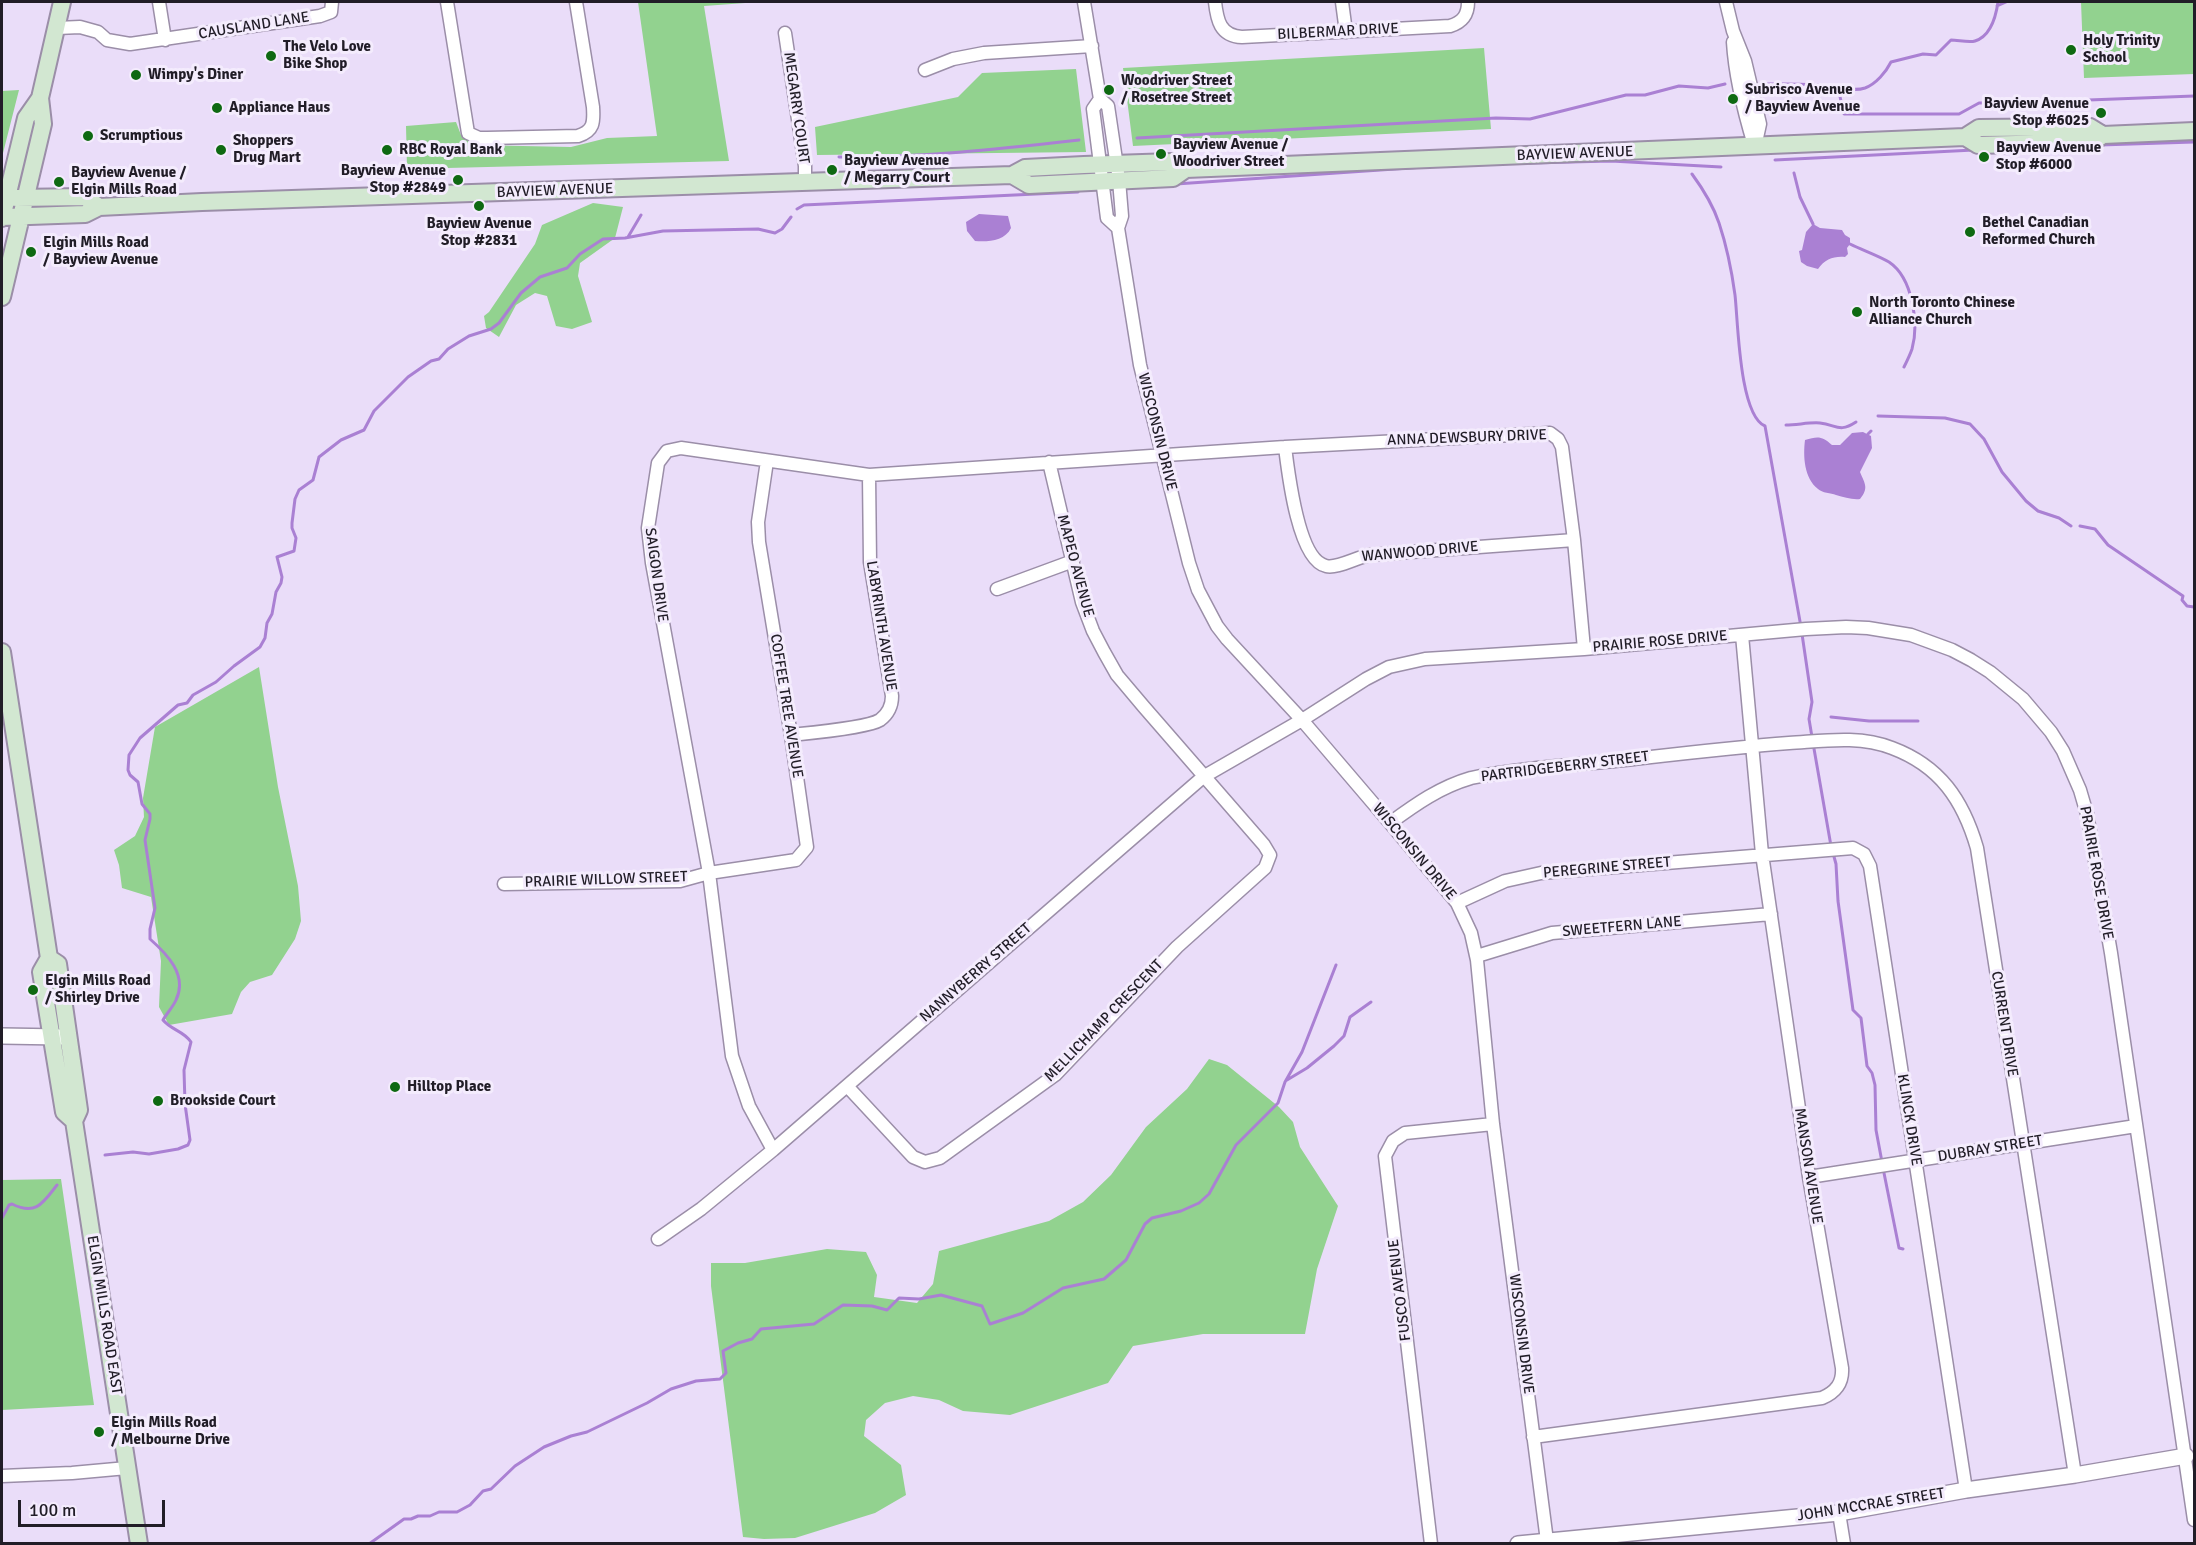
<!DOCTYPE html>
<style>
body{margin:0}
#map{position:relative;width:2196px;height:1545px;overflow:hidden;background:#eaddf9;font-family:Signika,sans-serif}
canvas{display:block}
.frame{position:absolute;inset:0;border:3px solid #211d27;pointer-events:none}
.scale{position:absolute;left:18px;top:1500px;width:147px;height:27px;box-sizing:border-box;border:3px solid #211d27;border-top:0;padding-left:8px;font-size:18px;line-height:21px;white-space:nowrap;color:#211d27;-webkit-text-stroke:4px #f4ecfd;paint-order:stroke}
</style>
<div id="map">
<canvas width="2196" height="1545"></canvas>
<div class="frame"></div>
<div class="scale">100 m</div>
</div>
<script>
const g = document.querySelector('canvas').getContext('2d');
g.lineJoin = 'round';
function fill(path, color) { g.fillStyle = color; g.fill(path, 'evenodd'); }
function strokePath(path, color, width, dash) { g.strokeStyle = color; g.lineWidth = width; g.lineCap = dash ? 'butt' : 'round'; g.setLineDash(dash || []); g.stroke(path); }
function drawText(font, color, halo, rows, align = 'center') {
  g.font = font + ' Signika,sans-serif'; g.lineWidth = 6; g.setLineDash([]); g.textBaseline = 'middle'; g.strokeStyle = halo; g.fillStyle = color; for (const [text, x, y, turn = 0] of rows) {
    g.save(); g.translate(x, y); g.rotate((+turn || 0) * Math.PI / 180); g.textAlign = isNaN(turn) ? turn : align; if (halo) g.strokeText(text, 0, 0); g.fillText(text, 0, 0); g.restore();
  }
}
fill(new Path2D(`
 M638 2H759L704 6 729 161 407 169 406 126 456 122 461 135 474 145 571 147 607 138 657 136Z
 M2081 2H2194V74L2084 78Z
 M1484 48 1491 129 1133 146 1123 68Z
 M1076 69 1086 152 817 155 815 127 958 97 982 73Z
 M19 90 2 157V91Z
 M593 203 623 207 615 238 580 263 578 276 592 322 572 329 556 326 547 296 535 293 516 305 499 337 486 328 484 316 489 312 535 244 542 225Z
 M259 667 278 787 298 886 301 921 295 939 272 975 250 982 241 992 232 1014 169 1025 159 1007 161 961 151 897 122 888 119 865 114 850 135 836 144 817 143 798 155 727Z
 M1209 1059 1227 1065 1279 1107 1293 1122 1300 1147 1338 1206 1317 1269 1305 1334H1203L1133 1346 1108 1383 1010 1415 963 1411 939 1400 913 1396 885 1403 866 1420 864 1436 901 1465 906 1495 875 1513 795 1538 764 1539 743 1537 711 1286V1263H745L827 1249 866 1252 877 1275 874 1297 917 1303 933 1284 939 1251 1049 1221 1083 1202 1111 1175 1146 1127 1187 1089Z
 M61 1179 94 1405 2 1410V1180Z`), '#92d28f');
fill(new Path2D(`
 M979 214 1008 216 1011 228C1005 241 988 242 975 241L967 231 966 222Z
 M1813 224 1820 228 1842 230 1845 235 1850 238V244L1847 248 1848 254 1845 257C1834 256 1825 259 1818 269L1807 266 1801 262 1799 251 1802 250 1806 232Z
 M1863 432 1871 436 1872 448 1860 472C1865 484 1869 488 1860 499 1852 500 1844 497 1836 495 1831 493 1822 493 1818 489 1804 478 1803 456 1805 440 1818 436 1822 436 1832 445H1840L1852 433Z`), '#aa80d3');
strokePath(new Path2D(`
 M1997 6 2006 2
 M1763 84C1784 84 1807 83 1829 86 1840 87 1853 92 1865 88 1876 84 1886 72 1891 62L1923 54 1936 55 1951 40C1958 40 1969 43 1975 41 1991 36 1996 16 1998 2
 M1838 88 1844 114H1959L1979 103 2019 102
 M2062 101 2194 96
 M1137 138 1496 118 1530 119 1626 95H1645L1679 86 1708 88 1725 84
 M2100 145 2194 142
 M839 157C919 158 999 149 1079 140
 M1775 160 1974 150
 M1530 163 1611 161 1721 167
 M1794 173 1800 197 1813 224
 M1692 174C1703 189 1713 205 1719 223 1726 244 1732 273 1735 295 1738 320 1739 415 1765 426L1801 627
 M1176 184 1424 167
 M797 209 804 205 1078 192
 M628 237 641 215
 M1850 244C1862 250 1877 255 1889 262 1913 278 1919 324 1912 349 1910 355 1907 361 1904 367
 M1878 416 1945 418 1970 424 1984 439 2002 472 2026 501 2038 511 2059 518 2071 526
 M1786 425C1797 425 1810 422 1820 423 1837 425 1839 433 1856 422
 M1868 434 1871 431
 M2080 526 2095 529 2108 545 2183 596 2182 600 2187 606 2194 607
 M1802 634 1812 702 1809 719 1812 737
 M1831 717 1869 721H1918
 M1813 743 1831 846
 M1833 853 1836 864 1838 901 1853 1010 1861 1018 1867 1066 1872 1073 1875 1085 1876 1130 1882 1162
 M1287 1080 1307 1068 1334 1046 1344 1036 1350 1017 1371 1002
 M105 1155 133 1152 149 1154 178 1149 188 1145 190 1140 185 1104 184 1070 191 1042C184 1031 171 1030 163 1020 167 1013 173 1007 176 1000 188 975 167 954 150 939V929L155 908 145 840 150 819V814L142 804 138 782 130 775 128 770 129 755 140 738 178 705 187 703 193 695 216 682 234 666 260 647 265 638 267 623 272 614 276 592 281 583 282 577 277 557 294 551 296 538 292 528V523L295 499 299 490 313 480 319 457 341 440 364 430 374 411 408 377 431 361 439 359 448 349 469 336 491 329 499 323 521 293 540 277 567 268 580 254 603 239 625 238 663 231 758 229 775 233 782 229 791 217
 M1883 1168 1899 1248 1903 1249
 M2 1218 9 1205 12 1204C36 1216 43 1203 57 1185
 M369 1544 404 1519H411L418 1516H430L439 1512H457L470 1505 483 1491 491 1489 515 1466 544 1447 571 1436 587 1432 647 1403 671 1389 696 1381 720 1379 726 1373 723 1351 738 1343 752 1339 761 1329 814 1324 843 1305 872 1306 887 1310 899 1298 919 1299 941 1295 982 1306 990 1324 1023 1313 1063 1288 1104 1279 1126 1260 1145 1224 1152 1218 1181 1211 1199 1203 1209 1194 1236 1145 1278 1103 1285 1082 1302 1052 1336 965`), '#aa80d3', 3);
const minor = new Path2D(`
 M159 2 165 40
 M447 2 468 133 479 138H487L578 136C594 131 594 122 593 107L576 2
 M1084 2 1100 99 1108 106 1119 180 1122 216 1118 228 1140 365 1189 563 1198 590 1217 626 1227 639 1302 720 1390 823 1457 903 1471 933 1477 960 1493 1124 1547 1541
 M1215 2C1217 20 1220 36 1242 37L1450 26C1463 22 1468 15 1468 2
 M1342 2 1346 32
 M1726 2 1733 31 1745 61 1760 124 1755 147
 M57 28 80 27 98 32 107 40 130 44 320 16 331 12 332 2
 M785 33 805 166V183
 M1733 42C1735 76 1744 112 1754 145
 M925 70 953 59 984 53 1092 46
 M1100 99 1093 109 1107 218 1118 228
 M1285 447C1288 471 1298 560 1326 566 1337 569 1357 557 1370 555L1574 540
 M997 589 1073 561
 M791 735C810 733 867 728 880 720 888 714 892 705 892 696L870 562 869 475
 M1390 823C1416 804 1440 787 1471 778 1524 767 1580 765 1634 759 1686 753 1737 747 1789 743 1823 741 1859 735 1892 748 1940 766 1963 800 1977 848L2075 1475
 M504 884 680 881 709 873 796 860 807 847 791 735 759 542 758 522 767 461
 M1457 903 1505 881 1541 873 1853 848 1864 854 1870 866 1966 1490
 M1477 956 1552 933 1771 914
 M847 1086 913 1157 925 1162 940 1158 1055 1075 1177 947 1265 868 1270 855 1264 845 1144 707 1117 675 1104 652 1093 631 1082 602 1049 462
 M773 1150 749 1106 732 1056 709 873 652 563 648 528 658 463 667 451 681 448 869 475 1285 447 1550 433 1558 439 1562 447 1574 540 1584 649
 M1809 1177 2136 1126
 M658 1239 701 1209 773 1150 1203 777 1302 720 1366 679 1389 667 1425 659 1584 649 1806 629 1846 627 1868 628 1911 635 1952 650 1971 660 1990 672 2023 699 2051 732 2063 751 2080 790 2087 814 2111 953 2194 1520
 M1533 1437 1822 1398C1836 1392 1843 1383 1842 1368L1809 1177 1762 854 1742 635
 M2 1476 72 1473 127 1468
 M1839 1513 1844 1544
 M1431 1544 1385 1156 1393 1141 1405 1133 1493 1124`);
const tertiary = new Path2D(`
 M2 1036 61 1037
 M1518 1544 1839 1513 1966 1490 2075 1475 2186 1456`);
const secondary = new Path2D(`
 M1965 137 1978 145 2093 142 2103 135 2194 131
 M1012 175 1029 185 1173 178 1186 169
 M16 198 85 197 99 207
 M2 217 85 214 99 207 202 202 1012 175 1025 168 1084 165 1172 162 1186 169 1965 137 1979 128 2090 127 2103 135
 M2 218 26 118 40 98
 M2 297 43 124 40 98 62 2
 M2 652 49 958 41 972 64 1112 74 1121
 M49 958 58 964 79 1110 74 1121 139 1544`);
strokePath(minor, '#9b8ea8', 15);
strokePath(tertiary, '#9b8ea8', 18);
strokePath(secondary, '#9b8ea8', 20);
strokePath(minor, '#fff', 12);
strokePath(tertiary, '#fff', 15);
strokePath(secondary, '#d2e7d1', 16);
for (const [x, y, r, color] of [
 [2071,50,6,"#0e6912"],
 [271,56,6,"#0e6912"],
 [136,75,6,"#0e6912"],
 [1109,90,6,"#0e6912"],
 [1733,99,6,"#0e6912"],
 [217,108,6,"#0e6912"],
 [2101,113,6,"#0e6912"],
 [88,136,6,"#0e6912"],
 [221,150,6,"#0e6912"],
 [387,150,6,"#0e6912"],
 [1161,154,6,"#0e6912"],
 [1984,157,6,"#0e6912"],
 [832,170,6,"#0e6912"],
 [458,180,6,"#0e6912"],
 [59,182,6,"#0e6912"],
 [479,206,6,"#0e6912"],
 [1970,232,6,"#0e6912"],
 [31,252,6,"#0e6912"],
 [1857,312,6,"#0e6912"],
 [33,990,6,"#0e6912"],
 [395,1087,6,"#0e6912"],
 [158,1101,6,"#0e6912"],
 [99,1432,6,"#0e6912"]
]) { const dot = new Path2D(); dot.arc(x, y, r, 0, 2 * Math.PI); g.fillStyle = color; g.fill(dot); strokePath(dot, '#f4ecfd', 2); }
drawText('15px', '#211d27', '#f4ecfd', [
 ["CAUSLAND LANE",254,26,-9],
 ["BILBERMAR DRIVE",1338,32,-3],
 ["MEGARRY COURT",796,108,82],
 ["BAYVIEW AVENUE",1575,154,-2],
 ["BAYVIEW AVENUE",555,191,-2],
 ["WISCONSIN DRIVE",1157,432,76],
 ["ANNA DEWSBURY DRIVE",1467,438,-2],
 ["WANWOOD DRIVE",1420,552,-5],
 ["MAPEO AVENUE",1075,566,75],
 ["SAIGON DRIVE",656,575,82],
 ["LABYRINTH AVENUE",881,626,81],
 ["PRAIRIE ROSE DRIVE",1660,642,-5],
 ["COFFEE TREE AVENUE",786,706,81],
 ["PARTRIDGEBERRY STREET",1565,767,-7],
 ["WISCONSIN DRIVE",1414,852,50],
 ["PEREGRINE STREET",1607,868,-5],
 ["PRAIRIE ROSE DRIVE",2096,873,80],
 ["PRAIRIE WILLOW STREET",606,880,-2],
 ["SWEETFERN LANE",1622,927,-5],
 ["NANNYBERRY STREET",976,973,-41],
 ["MELLICHAMP CRESCENT",1104,1021,-46],
 ["CURRENT DRIVE",2004,1024,81],
 ["KLINCK DRIVE",1909,1120,81],
 ["DUBRAY STREET",1990,1149,-9],
 ["MANSON AVENUE",1808,1166,81],
 ["FUSCO AVENUE",1400,1290,-97],
 ["ELGIN MILLS ROAD EAST",104,1315,81],
 ["WISCONSIN DRIVE",1521,1334,83],
 ["JOHN MCCRAE STREET",1871,1505,-9]
]);
drawText('bold 15px', '#211d27', '#f4ecfd', [
 ["Holy Trinity",2083,41],
 ["School",2083,58],
 ["The Velo Love",283,47],
 ["Bike Shop",283,64],
 ["Wimpy's Diner",148,75],
 ["Woodriver Street",1121,81],
 ["/ Rosetree Street",1121,98],
 ["Subrisco Avenue",1745,90],
 ["/ Bayview Avenue",1745,107],
 ["Bayview Avenue",2089,104,"right"],
 ["Stop #6025",2089,121,"right"],
 ["Appliance Haus",229,108],
 ["Scrumptious",100,136],
 ["Shoppers",233,141],
 ["Drug Mart",233,158],
 ["Bayview Avenue /",1173,145],
 ["Woodriver Street",1173,162],
 ["Bayview Avenue",1996,148],
 ["Stop #6000",1996,165],
 ["RBC Royal Bank",399,150],
 ["Bayview Avenue",844,161],
 ["/ Megarry Court",844,178],
 ["Bayview Avenue",446,171,"right"],
 ["Stop #2849",446,188,"right"],
 ["Bayview Avenue /",71,173],
 ["Elgin Mills Road",71,190],
 ["Bethel Canadian",1982,223],
 ["Reformed Church",1982,240],
 ["Bayview Avenue",479,224,"center"],
 ["Stop #2831",479,241,"center"],
 ["Elgin Mills Road",43,243],
 ["/ Bayview Avenue",43,260],
 ["North Toronto Chinese",1869,303],
 ["Alliance Church",1869,320],
 ["Elgin Mills Road",45,981],
 ["/ Shirley Drive",45,998],
 ["Hilltop Place",407,1087],
 ["Brookside Court",170,1101],
 ["Elgin Mills Road",111,1423],
 ["/ Melbourne Drive",111,1440]
], 'left');
</script>
